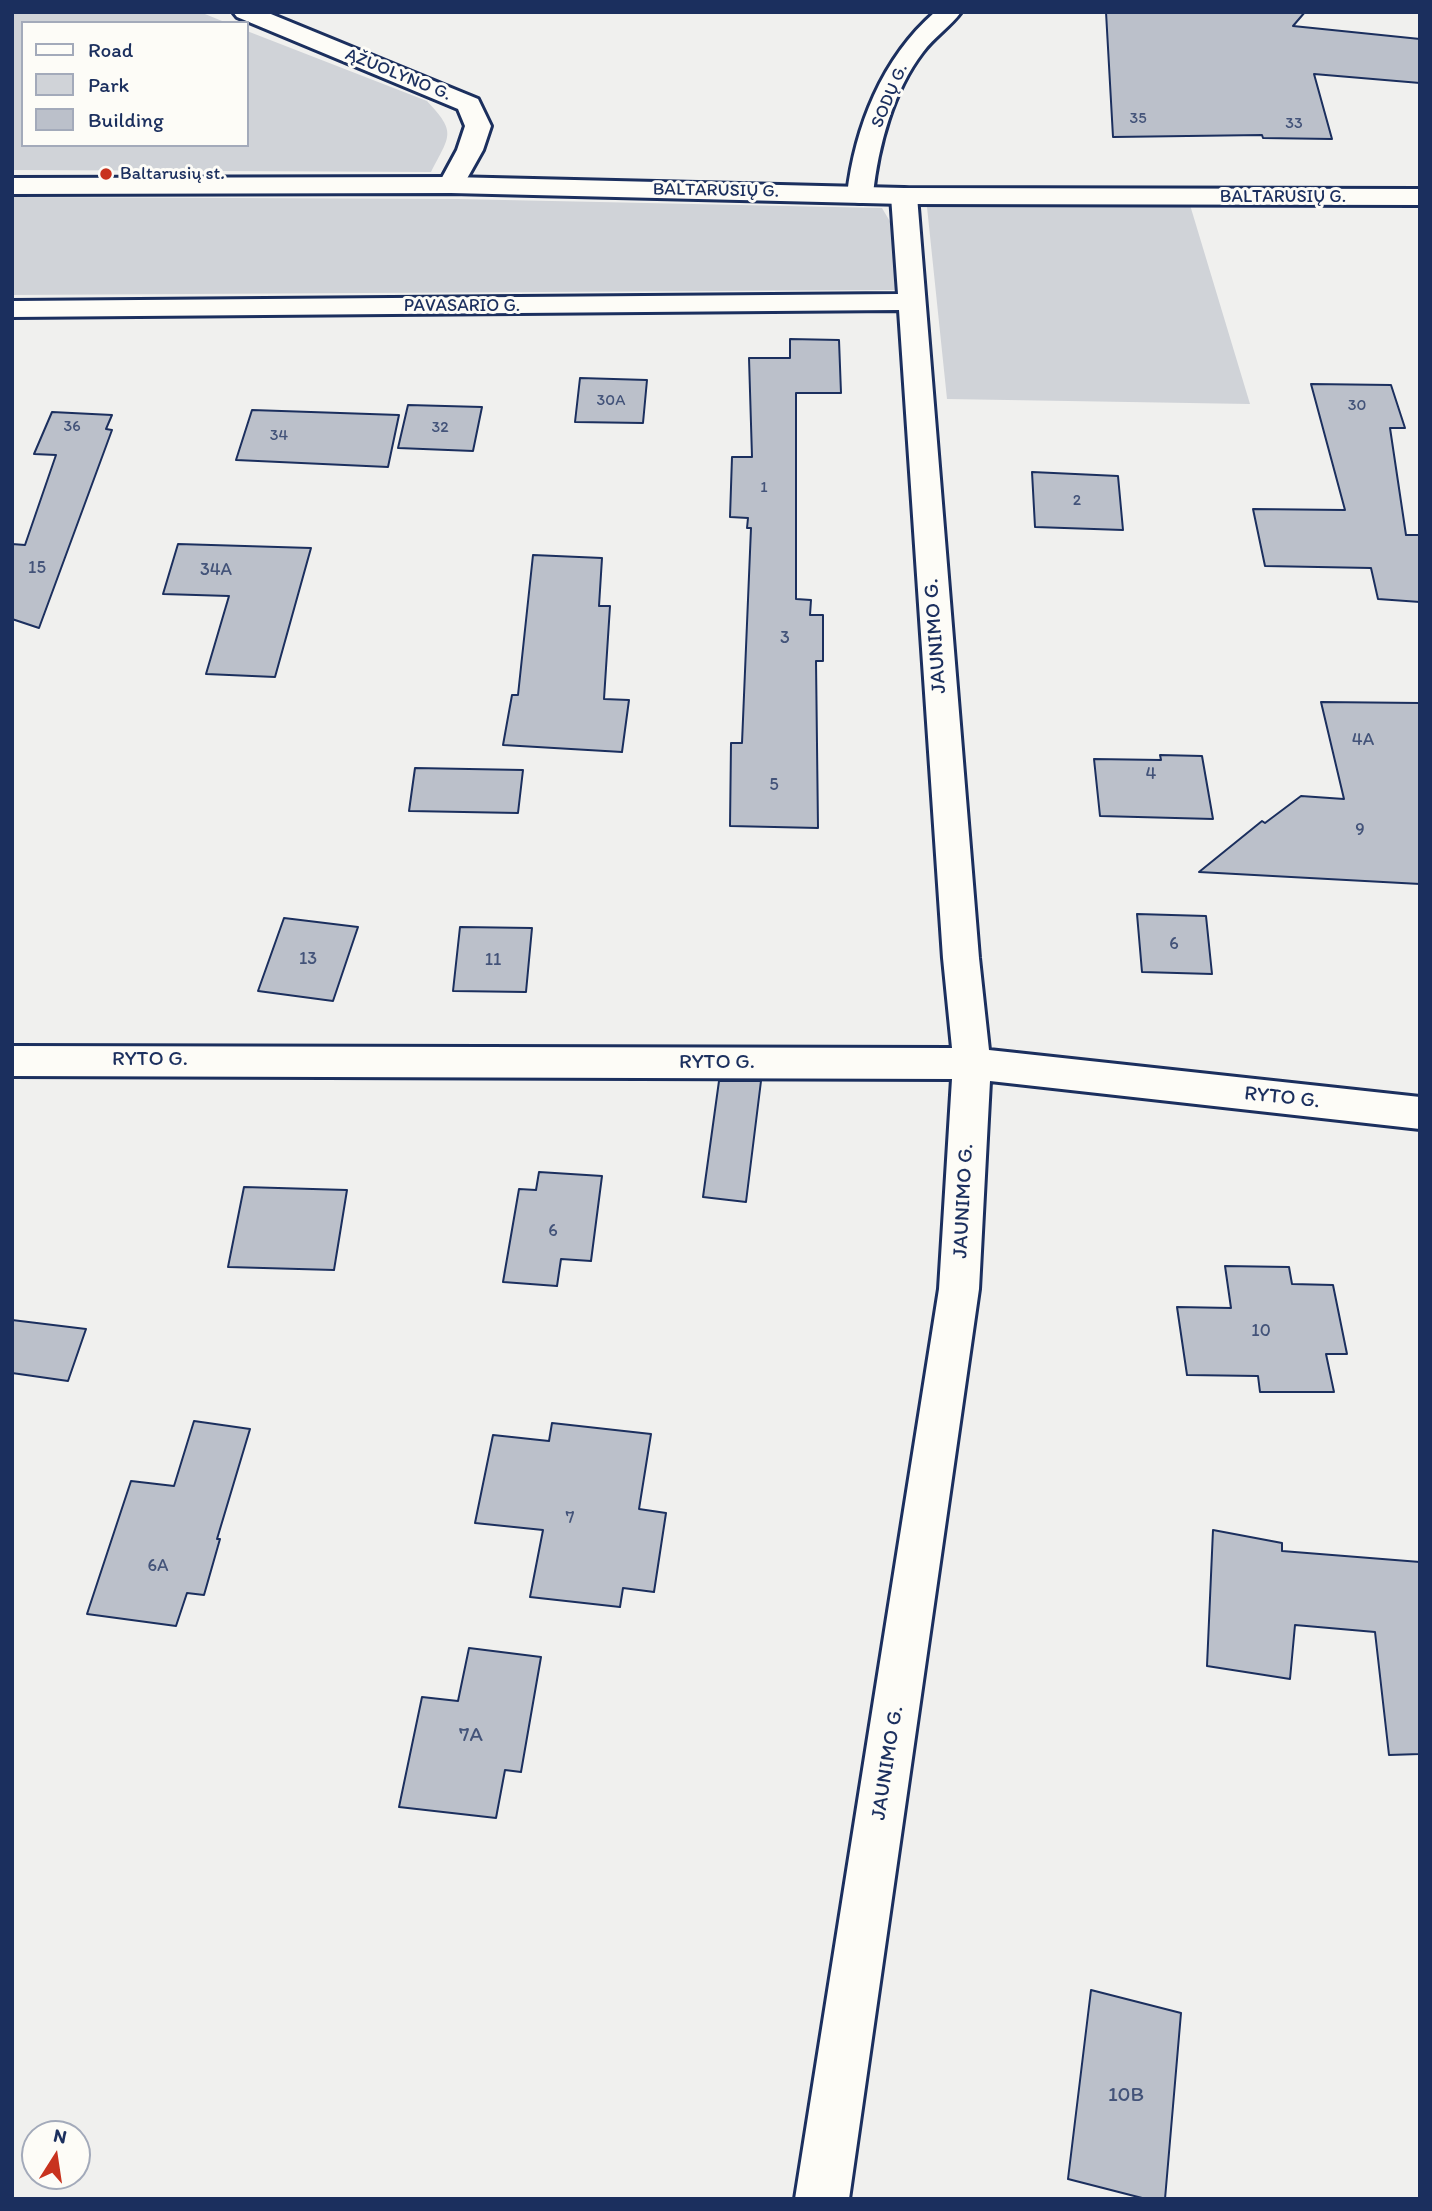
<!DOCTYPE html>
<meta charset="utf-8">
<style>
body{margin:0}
#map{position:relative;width:1432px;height:2211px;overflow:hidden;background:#f0f0ee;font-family:Itim,sans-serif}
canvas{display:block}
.frame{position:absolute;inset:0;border:14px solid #1b2f5e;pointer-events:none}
.legend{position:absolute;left:21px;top:21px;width:228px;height:126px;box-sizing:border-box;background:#fdfcf7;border:2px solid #a3aaba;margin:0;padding:9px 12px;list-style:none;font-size:21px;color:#1b2f5e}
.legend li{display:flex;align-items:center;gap:14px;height:35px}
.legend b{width:35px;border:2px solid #a3aaba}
.north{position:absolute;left:21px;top:2120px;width:70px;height:70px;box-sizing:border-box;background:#fdfcf7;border:2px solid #a3aaba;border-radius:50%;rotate:12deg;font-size:19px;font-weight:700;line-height:28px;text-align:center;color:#1b2f5e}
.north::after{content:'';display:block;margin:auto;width:24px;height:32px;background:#c8321e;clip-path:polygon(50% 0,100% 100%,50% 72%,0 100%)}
</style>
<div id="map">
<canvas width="1432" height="2211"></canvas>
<div class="frame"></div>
<ul class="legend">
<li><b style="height:9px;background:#fdfcf7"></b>Road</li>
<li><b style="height:19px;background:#d0d3d8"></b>Park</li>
<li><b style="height:19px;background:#bbc0ca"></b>Building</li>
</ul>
<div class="north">N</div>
</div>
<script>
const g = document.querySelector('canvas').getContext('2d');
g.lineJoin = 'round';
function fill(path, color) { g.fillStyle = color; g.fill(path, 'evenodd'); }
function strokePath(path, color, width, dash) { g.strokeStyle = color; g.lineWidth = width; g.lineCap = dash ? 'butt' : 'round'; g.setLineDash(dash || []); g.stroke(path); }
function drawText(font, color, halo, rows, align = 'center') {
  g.font = font + ' Itim,sans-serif'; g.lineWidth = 6; g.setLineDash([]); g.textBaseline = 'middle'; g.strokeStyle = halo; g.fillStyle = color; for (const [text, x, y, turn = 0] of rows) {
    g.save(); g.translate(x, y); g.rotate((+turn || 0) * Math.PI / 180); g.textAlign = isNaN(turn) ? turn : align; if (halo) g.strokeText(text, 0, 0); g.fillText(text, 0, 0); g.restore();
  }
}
fill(new Path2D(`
 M12 12H200L227 23H23V145H247V31L427 101C457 133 450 135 431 172L12 170Z
 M12 197 458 199 882 208 895 230V290L12 295Z
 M1190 205 1250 404 947 399 927 207Z`), '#d0d3d8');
const building = new Path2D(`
 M1106 12H1305L1293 26 1420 39V83L1314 74 1332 139 1263 138 1262 135 1113 137Z
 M790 339 839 340 841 393H796V599L811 600 810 615H823V661H816L818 828 730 826 731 743H742L751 528H747L748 518 730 517 732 457H752L749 358H790Z
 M580 378 647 380 643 423 575 422Z
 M1311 384 1391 385 1405 428H1390L1406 535H1420V602L1378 599 1371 568 1265 566 1253 509 1345 510Z
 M408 405 482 407 473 451 398 448Z
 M252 410 399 415 388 467 236 460Z
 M52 412 112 415 106 429 112 430 39 628 12 619V544L25 545 56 455 34 454Z
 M1032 472 1118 476 1123 530 1035 527Z
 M178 544 311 548 275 677 206 674 229 596 163 594Z
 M533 555 602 558 599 606H610L604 699 629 700 622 752 503 745 512 695H518Z
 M1321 702 1420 703V884L1199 872 1262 821 1265 823 1301 796 1344 799Z
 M1160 755 1202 756 1213 819 1100 816 1094 759 1161 760Z
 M415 768 523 770 518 813 409 811Z
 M1137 914 1206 916 1212 974 1142 972Z
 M284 918 358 927 333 1001 258 991Z
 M460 927 532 928 526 992 453 991Z
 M719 1081H761L746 1202 703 1197Z
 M539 1172 602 1176 591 1261 561 1259 557 1286 503 1282 519 1189 536 1190Z
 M244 1187 347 1190 334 1270 228 1267Z
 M1225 1266 1289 1267 1292 1284 1333 1285 1347 1354H1326L1334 1392H1260L1258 1376 1187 1375 1177 1307 1231 1308Z
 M12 1320 86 1329 68 1381 12 1373Z
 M194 1421 250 1429 217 1539H220L204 1595 187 1593 176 1626 87 1614 131 1481 174 1486Z
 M552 1423 651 1434 639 1509 666 1513 654 1592 623 1588 620 1607 530 1597 543 1530 475 1523 493 1435 549 1441Z
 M1213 1530 1282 1543V1551L1420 1562V1754L1389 1755 1375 1632 1295 1625 1290 1679 1207 1666Z
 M469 1648 541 1657 521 1772 505 1770 496 1818 399 1807 422 1697 458 1701Z
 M1091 1990 1181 2013 1165 2199H1146L1068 2179Z`);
fill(building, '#bbc0ca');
strokePath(building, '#1b2f5e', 2);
const minor = new Path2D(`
 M233 12H266L478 99 491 126 483 150 460 191 451 193 442 191 438 185 457 150 465 126 458 109 237 17Z
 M935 12H961C950 27 934 37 923 52 893 91 878 146 873 195L869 201 860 203 851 201 847 195C855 127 882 58 935 12Z
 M904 188 913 190 917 196 979 958 989 1050 1420 1097V1129L990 1081 979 1289 849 2199H795L939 1289 952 1079 12 1076V1046L952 1048 943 958 899 310 12 317V301L898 294 891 196 895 190Z`);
const major = new Path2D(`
 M451 177 904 188 1420 189V205L904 204 451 193 12 194V178Z`);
strokePath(minor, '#1b2f5e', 6);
strokePath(major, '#1b2f5e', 6);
fill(minor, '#fdfcf7');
fill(major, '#fdfcf7');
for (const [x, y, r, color] of [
 [106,174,7,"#c8321e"]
]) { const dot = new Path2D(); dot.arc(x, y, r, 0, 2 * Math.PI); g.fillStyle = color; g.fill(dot); strokePath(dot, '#fdfcf7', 2.5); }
drawText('16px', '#435379', null, [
 ["35",1138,119],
 ["33",1294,124],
 ["30A",611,401],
 ["30",1357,406],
 ["36",72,427],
 ["32",440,428],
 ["34",279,436],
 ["1",764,488],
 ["2",1077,501]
]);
drawText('18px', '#1b2f5e', '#fdfcf7', [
 ["ĄŽUOLYNO G.",398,75,22],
 ["SODŲ G.",890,96,-67],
 ["BALTARUSIŲ G.",716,191,1],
 ["BALTARUSIŲ G.",1283,197],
 ["PAVASARIO G.",462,306]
]);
drawText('18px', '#1b2f5e', '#fdfcf7', [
 ["Baltarusių st.",120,174]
], 'left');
drawText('18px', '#435379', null, [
 ["15",37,568],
 ["34A",216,570],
 ["3",785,638],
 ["4A",1363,740],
 ["4",1151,774],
 ["5",774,785],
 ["9",1360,830],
 ["6",1174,944],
 ["13",308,959],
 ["11",493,960],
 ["6",553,1231],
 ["10",1261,1331],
 ["7",570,1518],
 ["6A",158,1566]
]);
drawText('21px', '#1b2f5e', '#fdfcf7', [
 ["JAUNIMO G.",936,636,-94],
 ["RYTO G.",150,1060],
 ["RYTO G.",717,1063],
 ["RYTO G.",1282,1098,6],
 ["JAUNIMO G.",964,1201,-87],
 ["JAUNIMO G.",888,1763,-81]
]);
drawText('21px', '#435379', null, [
 ["7A",471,1736],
 ["10B",1126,2096]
]);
</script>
